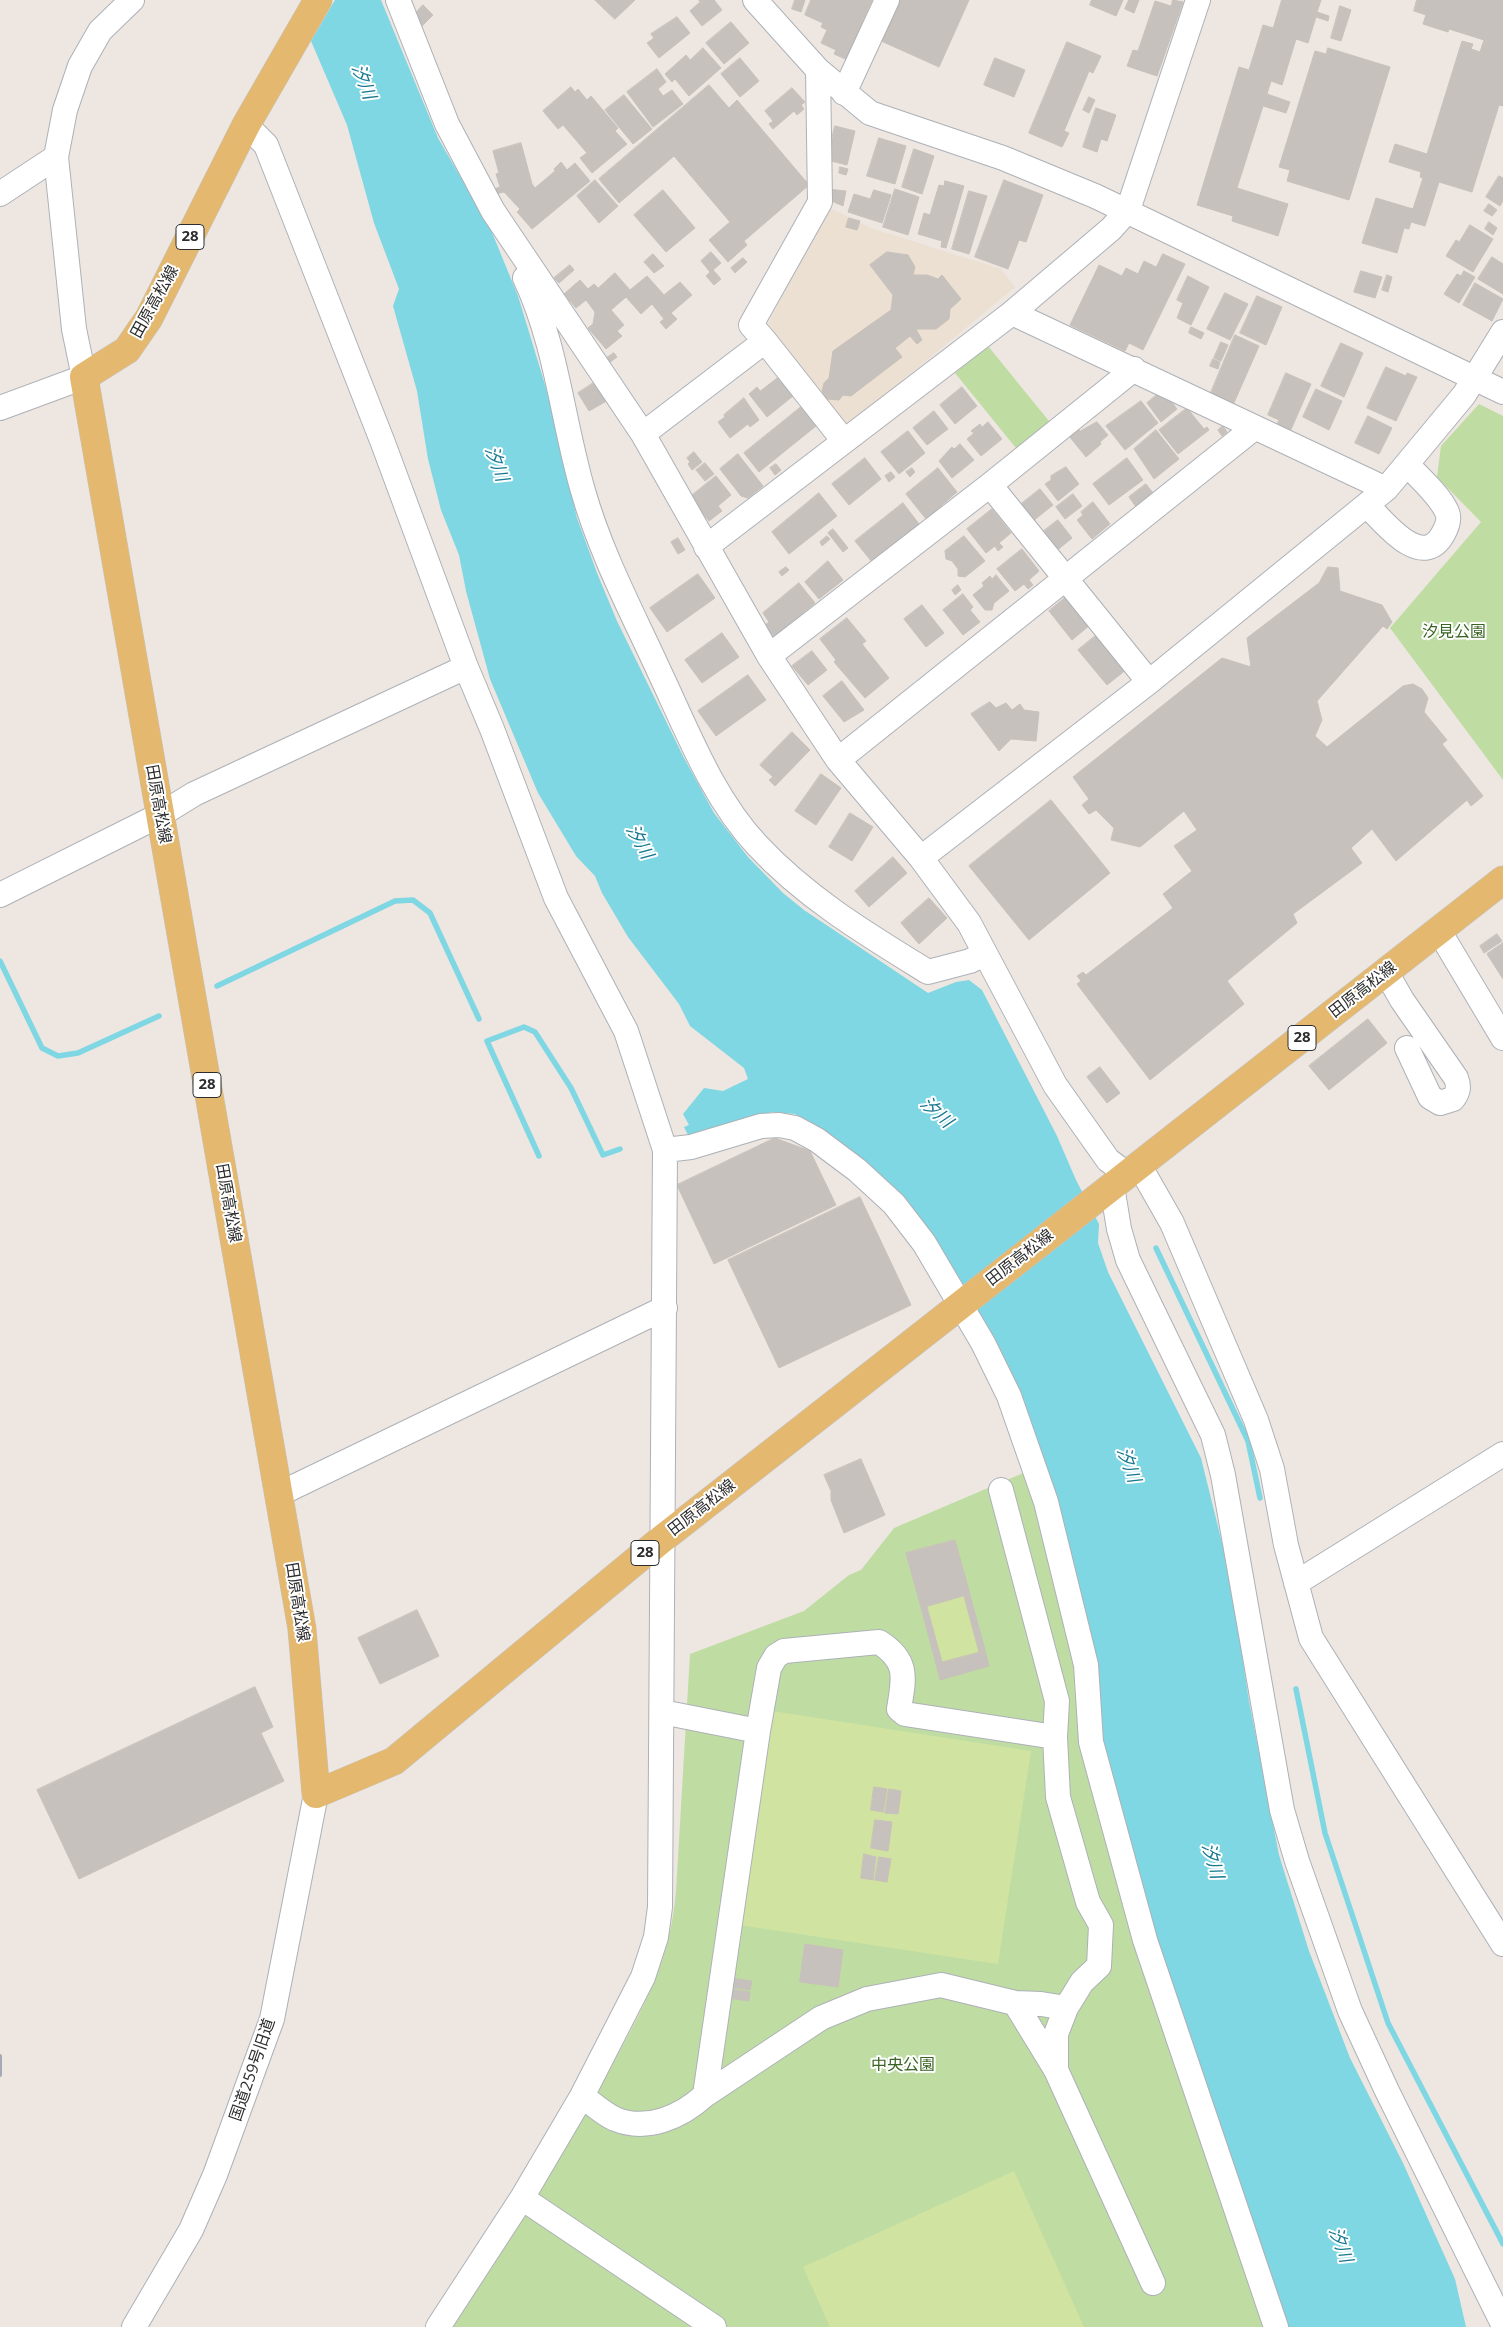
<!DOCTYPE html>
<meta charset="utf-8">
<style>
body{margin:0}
canvas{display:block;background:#ede6e1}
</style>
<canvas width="1503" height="2327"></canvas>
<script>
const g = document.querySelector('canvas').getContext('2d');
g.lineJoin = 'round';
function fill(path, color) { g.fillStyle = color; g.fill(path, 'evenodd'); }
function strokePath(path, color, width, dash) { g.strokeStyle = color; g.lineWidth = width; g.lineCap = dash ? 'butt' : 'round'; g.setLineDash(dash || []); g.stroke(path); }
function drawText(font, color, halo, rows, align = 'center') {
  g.font = font + ' "Open Sans","Noto Sans JP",sans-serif'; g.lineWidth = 4; g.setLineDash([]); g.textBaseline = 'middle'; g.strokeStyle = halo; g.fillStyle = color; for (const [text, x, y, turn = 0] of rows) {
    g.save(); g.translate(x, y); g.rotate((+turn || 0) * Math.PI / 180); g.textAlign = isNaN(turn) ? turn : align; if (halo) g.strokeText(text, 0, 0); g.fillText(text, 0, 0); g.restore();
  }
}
fill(new Path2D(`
 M827 207 871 228 1001 269 1015 287 850 424 840 421 768 324Z`), '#ece0d2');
fill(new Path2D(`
 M988 346 1053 426 1020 453 955 373Z
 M1479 404 1503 416V780L1390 628 1481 522 1437 477 1441 446Z
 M1028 1471 1267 2327H447C503 2241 562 2157 611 2067 644 2006 670 1962 676 1891L690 1654 804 1611 849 1575 861 1570 894 1528Z`), '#bfdda3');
fill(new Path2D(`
 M955 1539 989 1666 940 1680 906 1553Z
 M772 1711 1031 1751 998 1964 739 1925Z
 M1014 2171 1084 2327H830L803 2267Z`), '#d0e3a0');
fill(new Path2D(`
 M335 0H381L438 138 491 230 518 296 546 388 577 518 597 573 617 621 683 756 714 813 748 857 783 893 804 910 928 993 956 982 969 980 982 990 1057 1136 1076 1180 1099 1224 1098 1243 1108 1272 1201 1458 1230 1575 1249 1701 1279 1855 1309 1951 1350 2058 1403 2163 1455 2279 1466 2327H1285L1151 1940 998 1355 830 1135 795 1114 772 1112 689 1137 684 1127 689 1125 683 1114 704 1088 723 1091 748 1079 744 1068 690 1026 679 1004 628 937 602 893 595 876 576 856 538 793 490 679 466 591 459 555 441 510 428 459 417 391 393 306 399 289 374 223 347 125 311 41Z`), '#7fd7e3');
strokePath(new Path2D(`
 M0 961 42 1048 58 1056 78 1053 159 1016
 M217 986 395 901 413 900 430 913 479 1019
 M539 1156 487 1041 524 1027 535 1032 571 1088 603 1155 620 1149
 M1156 1248 1248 1441 1260 1498
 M1296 1689 1325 1833 1388 2023 1503 2244`), '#7fd7e3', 5.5);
const building = new Path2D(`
 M595 0H635L615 19Z
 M699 0H714L722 10 702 26 690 11 700 2Z
 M795 0H805L801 12 792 9Z
 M811 0H872L859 29 864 31 850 61 834 54 836 50 821 43 827 30 821 27 823 23 805 15Z
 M897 0H969L939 67 879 40Z
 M1092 0H1123L1116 16 1090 5Z
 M1129 0H1139L1134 13 1125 9Z
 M1173 0 1183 2 1157 76 1127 66 1133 50 1138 51 1155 1 1171 6Z
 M1282 0H1321L1317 12 1329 16 1328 21 1316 17 1308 43 1296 39 1282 85 1271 81 1267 94 1290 102 1286 113 1263 106 1237 188 1288 204 1278 236 1232 221 1233 216 1197 205 1239 67 1249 70 1263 25 1273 28Z
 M1417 0H1503V106L1499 105 1472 192 1439 182 1425 226 1411 222 1409 229 1404 228 1397 253 1362 243 1376 198 1413 209 1423 178 1420 177 1421 172 1389 162 1395 144 1427 154 1462 41 1473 44 1471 49 1480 52 1484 40 1449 29 1448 32 1423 24 1426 15 1414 11Z
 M423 5 433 15 422 26 412 17Z
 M1340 6 1351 10 1341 41 1331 38Z
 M677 17 690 33 659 58 647 43 654 38 651 34Z
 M731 22 749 43 724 64 706 43Z
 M1067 42 1101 56 1093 73 1089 71 1064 131 1069 133 1062 147 1029 133Z
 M703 48 721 68 689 96 675 79 672 82 665 74 686 55 690 60Z
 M1328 48 1390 67 1349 200 1287 181 1290 170 1279 167 1315 51 1326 54Z
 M740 58 759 81 740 97 721 74Z
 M995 58 1025 70 1014 97 984 85Z
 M657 69 666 82 658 89 663 96 672 90 683 104 653 127 627 92Z
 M709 85 729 108 737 100 809 185 744 241 747 245 728 262 709 240 730 222 674 156 619 203 599 179Z
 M571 87 575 92 578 89 587 100 591 96 618 128 615 131 627 144 592 173 580 158 587 153 563 125 558 129 543 111Z
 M792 88 805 102 801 105 804 109 797 115 794 111 773 129 769 124 773 121 765 111Z
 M624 95 652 129 633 144 605 110Z
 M1089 97 1095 100 1089 113 1083 110Z
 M1096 108 1116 115 1107 141 1101 139 1097 152 1083 147Z
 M835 126 855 131 847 165 827 160Z
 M879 138 906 146 895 184 867 176Z
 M521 143 532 184 535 188 555 171 554 169 561 162 567 170 575 163 590 181 532 229 517 212 520 209 504 192 495 194 494 189 500 187 496 174 499 173 493 151Z
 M914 149 934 156 922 194 902 187Z
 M840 167 848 169 846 175 839 173Z
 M1499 176 1503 178V201L1500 206 1486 197Z
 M595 180 618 206 599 223 577 196Z
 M1004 180 1043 195 1026 242 1019 240 1008 269 975 257Z
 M945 181 964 186 946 248 941 247 942 241 918 234 924 213 930 215 939 185 944 186Z
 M827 189 846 191 843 206 827 199Z
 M895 189 919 197 908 235 883 227Z
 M663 190 695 228 666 252 634 215Z
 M874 190 891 195 882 223 848 212 854 194 870 199Z
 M969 191 987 196 969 254 952 249Z
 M1489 204 1497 210 1492 216 1484 211Z
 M849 218 860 221 857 230 846 227Z
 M1489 222 1497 228 1493 235 1485 229Z
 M1470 225 1493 239 1473 272 1446 256 1456 240 1459 242Z
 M711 252 721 263 713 270 721 279 714 285 706 276 710 272 701 261Z
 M887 252 908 255 915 267 913 275H927L938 279 942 275 961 299 950 309 949 319 936 329H916L922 340 917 344 910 336 895 348 902 357 851 396 843 395 839 400 827 399 822 391 824 383 829 378 833 351 891 310 893 295 870 265Z
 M653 254 664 266 654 273 644 262Z
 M1163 254 1185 264 1143 350 1129 343 1125 351 1070 325 1099 265 1122 276 1126 268 1138 274 1144 261 1156 267Z
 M1492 257 1503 264V294L1478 279Z
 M743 258 747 262 735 273 731 268Z
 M570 265 574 270 559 283 554 278Z
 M1361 271 1382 277 1375 298 1354 292Z
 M1464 271 1475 277 1459 303 1444 294 1457 274 1461 276Z
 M615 273 630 290 647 276 664 295 680 282 692 295 671 313 677 319 666 329 660 322 664 319 652 304 641 314 626 297 611 310 624 325 617 331 622 336 606 349 588 328 593 324 595 312 586 300 576 308 564 294 580 280 588 289 594 284 598 288Z
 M1387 275 1392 277 1388 292 1382 290Z
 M1188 276 1209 287 1191 325 1177 318 1183 303 1177 300Z
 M1475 283 1503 299 1492 321 1463 305Z
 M1225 293 1248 304 1230 340 1207 329Z
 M1257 296 1282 307 1266 345 1240 333Z
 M1191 327 1204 333 1201 339 1189 333Z
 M1235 335 1259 346 1233 405 1210 395Z
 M1221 342 1228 345 1221 361 1214 358Z
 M1341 343 1363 353 1344 397 1321 386Z
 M614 353 617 357 609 363 605 359Z
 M1213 359 1220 362 1218 369 1210 366Z
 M1386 367 1406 376 1407 373 1417 377 1396 421 1367 408Z
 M1286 373 1311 384 1289 434 1275 428 1279 420 1268 415Z
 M779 377 793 396 767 417 749 394 757 387 760 391Z
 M598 380 610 399 589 411 578 393Z
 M962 387 977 406 955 424 940 405Z
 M1316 389 1342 401 1329 430 1303 417Z
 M1158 394 1171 401 1177 409 1161 422 1147 403Z
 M744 398 759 420 750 427 748 424 730 438 718 422 725 417 724 415Z
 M1141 401 1158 423 1125 450 1106 426Z
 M801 407 816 426 759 472 744 453Z
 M1187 408 1204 429 1207 427 1209 430 1178 454 1159 430Z
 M934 411 948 429 927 445 913 428Z
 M1368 416 1392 428 1379 454 1355 443Z
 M988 422 1002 439 981 456 967 439 974 433 971 431 980 424 982 427Z
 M1097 422 1108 435 1100 442 1101 444 1086 457 1069 436 1078 429 1080 431Z
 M1223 426 1227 432 1222 436 1218 430Z
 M1156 430 1179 459 1154 479 1134 449Z
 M908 431 925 453 899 474 881 452Z
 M960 444 974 460 952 478 939 461 952 447 954 449Z
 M694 452 702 462 692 470 688 464 690 462 687 458Z
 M738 454 763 486 748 498 741 496 720 469Z
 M865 458 881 479 849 505 832 484Z
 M1127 458 1143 480 1109 505 1093 484Z
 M705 463 714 474 705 481 696 470Z
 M776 464 781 470 775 475 770 468Z
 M1066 467 1079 484 1058 501 1045 484 1051 480V476Z
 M912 468 915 472 910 477 906 472Z
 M938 468 957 492 926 519 906 494Z
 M891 472 895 477 889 482 885 476Z
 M716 476 731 495 718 506 722 511 709 521 690 497Z
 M1146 484 1153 493 1136 507 1129 497Z
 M1040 489 1053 505 1033 521 1020 505Z
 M819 493 837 516 789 554 772 532Z
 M1073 494 1082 506 1065 519 1056 507Z
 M1093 502 1110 524 1092 539 1077 520 1083 515 1081 512Z
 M903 503 919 524 872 562 855 541Z
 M992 509 1011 533 999 543 1003 547 998 551 995 546 986 553 967 529Z
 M1058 520 1072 538 1055 552 1040 534Z
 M833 529 848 548 843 552 828 533Z
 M827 536 830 539 822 546 820 542Z
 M964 536 985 561 965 577 958 576V569L952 561 946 559 945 551Z
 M678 538 685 550 678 554 671 542Z
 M1022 549 1039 571 1029 580 1033 585 1028 589 1024 584 1015 591 997 569Z
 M828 561 843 580 819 599 805 582Z
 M786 567 789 570 782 576 779 572Z
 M1328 567 1338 568 1340 591 1382 605 1392 622 1387 629 1383 626 1317 701 1322 720 1315 736 1327 747 1403 686 1413 684 1422 689 1428 698 1424 712 1447 740 1442 744 1483 796 1471 806 1467 800 1396 861 1372 829 1351 848 1362 863 1293 914 1297 923 1227 981 1244 1004 1150 1080 1077 984 1081 981 1077 976 1083 972 1086 975 1173 908 1163 894 1192 871 1174 846 1197 830 1184 811 1140 847 1111 840 1114 828 1096 810 1089 814 1082 805 1089 799 1073 777 1222 658 1251 667 1247 638 1319 583Z
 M698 574 715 598 667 632 650 608Z
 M996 575 1009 591 994 603 992 610H985L973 595 984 586 982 583 990 576 992 579Z
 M799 583 815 603 774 637 765 625 769 622 763 613Z
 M958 585 961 590 955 595 952 590Z
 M963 594 973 607 970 610 980 622 963 635 943 610Z
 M1067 596 1090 625 1072 640 1049 611Z
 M922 605 944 633 926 647 904 619Z
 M847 618 866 641 862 644 889 678 865 698 834 662 836 660 820 639Z
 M722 633 739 657 702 683 685 660Z
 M1099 633 1127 669 1107 685 1078 650Z
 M812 651 827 670 808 685 792 666Z
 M748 675 766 700 716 736 698 711Z
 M842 681 864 710 844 722 823 696Z
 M990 702 996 708 1006 703 1012 710 1020 704 1024 710 1039 712 1036 741 1011 739 999 751 971 714Z
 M792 732 810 750 775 786 769 780 773 777 760 765Z
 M821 774 841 788 816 825 795 811Z
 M1051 800 1110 873 1029 940 969 866Z
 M850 813 873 827 852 861 829 847Z
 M893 857 907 873 869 907 855 891Z
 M929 898 947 918 919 944 901 923Z
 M1497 934 1502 941 1484 953 1480 946Z
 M1503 943V979L1487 954Z
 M1368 1019 1387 1043 1329 1090 1309 1066Z
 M1100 1067 1120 1093 1107 1103 1087 1077Z
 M775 1138 810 1151 836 1205 714 1264 677 1185Z
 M860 1197 911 1305 779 1368 728 1260Z
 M861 1459 885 1515 844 1533 831 1500V1491L824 1475Z
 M955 1540 970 1594 921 1608 906 1553Z
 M970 1595 985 1650 979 1652 964 1596Z
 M927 1607 942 1662 936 1664 921 1608Z
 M417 1610 439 1656 380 1684 358 1638Z
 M985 1651 989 1666 940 1680 936 1664Z
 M255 1687 273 1727 261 1733 284 1781 79 1879 37 1790Z
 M874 1787 887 1789 883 1812 871 1810Z
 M889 1789 901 1791 898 1814 885 1813Z
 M875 1820 892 1822 888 1851 871 1848Z
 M864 1854 876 1857 873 1880 861 1878Z
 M879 1857 891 1859 887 1882 875 1880Z
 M805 1944 843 1950 838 1987 800 1982Z
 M730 1978 752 1981 750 1990 728 1987Z
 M728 1989 750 1992 749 2001 727 1998Z`);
fill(building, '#c6c1bc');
strokePath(building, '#c8c1ba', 1);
const minor = new Path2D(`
 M398 0 447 124 493 211 643 434 769 656 838 760 921 858 969 923 1055 1085 1108 1160 1128 1175
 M755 0 818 70 870 113 1003 158 1095 196 1503 392
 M844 93 887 0
 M246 125 266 145 383 443 466 667 492 729 556 898 626 1031 665 1150 660 1907 656 1937 643 1977 582 2096 522 2198 438 2327
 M0 194 56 157
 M525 278C557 346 562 419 583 491 601 554 632 612 659 671 687 730 712 797 757 845 806 898 868 935 928 972L970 961 984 954
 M1012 313 1386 489
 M765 341 844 441
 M0 408 84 377 74 329 56 157 65 110 80 66 100 31 132 0
 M643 434 765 341 751 325 820 202 818 70
 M990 485 1149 682
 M1367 505C1383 521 1422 572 1443 534 1447 527 1450 519 1447 512 1439 494 1420 479 1407 464
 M706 547 1012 313 1111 229 1128 210 1198 0
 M769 656 990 485 1134 369
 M838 760 1254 428
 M921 858 1149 682 1386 489 1464 395 1503 332
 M0 895 160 815 194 794 466 667
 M1439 931 1503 1038
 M1386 972 1402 1000 1456 1078C1459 1086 1459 1091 1453 1099L1440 1103 1430 1097 1407 1048
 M665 1150 691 1147 761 1126 779 1125 795 1128 817 1140 857 1170 894 1204 924 1243 983 1343 1009 1396 1046 1502 1086 1665 1091 1742 1145 1940 1276 2327
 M1139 1165 1172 1223 1256 1420 1272 1469 1286 1545 1311 1638 1503 1944
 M1112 1186 1119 1229 1128 1260 1213 1435 1223 1475 1282 1810 1297 1861 1350 2011 1387 2091 1503 2324
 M1001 1490 1057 1701 1055 1737 1058 1797 1088 1902 1101 1925 1099 1966 1082 1982 1066 2008 1041 2004 1015 2003
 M279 1494 665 1308
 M1296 1583 1503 1454
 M662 1712 758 1731
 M1056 2070V2034L1066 2008
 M705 2095 821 2018 867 1999 941 1985 1015 2003 1056 2070 1153 2283
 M582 2096C593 2104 604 2114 615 2119 647 2132 681 2117 705 2095L758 1731 769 1668 776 1656 784 1651 879 1642C909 1661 904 1678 899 1709L905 1714 1055 1737
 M522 2198 714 2327
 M134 2327 191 2230 215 2175 272 2019 316 1794`);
const major = new Path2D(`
 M318 0 246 125 149 318 127 350 84 377 302 1629 316 1794 394 1761 662 1539 1503 880`);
strokePath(minor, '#adb1b7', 26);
strokePath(major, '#c4c4c4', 29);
strokePath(minor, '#fff', 24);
strokePath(major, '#e4b96f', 28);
strokePath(new Path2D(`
 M0 2056V2075`), '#a4a9b5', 4);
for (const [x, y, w] of [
 [190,237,28],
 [1302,1038,28],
 [207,1085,28],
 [645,1553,28]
]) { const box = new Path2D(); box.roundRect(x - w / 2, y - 12.5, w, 25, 4); g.fillStyle = '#fff'; g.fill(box); strokePath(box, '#2d2d2d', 1); }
drawText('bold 15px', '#2d2d2d', null, [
 ["28",190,237],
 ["28",1302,1038],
 ["28",207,1085],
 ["28",645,1553]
]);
drawText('16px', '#2d2d2d', '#fff', [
 ["田原高松線",155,302,-61],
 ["田原高松線",158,804,80],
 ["田原高松線",1363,990,-38],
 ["田原高松線",228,1203,80],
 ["田原高松線",1020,1258,-38],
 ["田原高松線",702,1508,-38],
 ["田原高松線",297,1602,81],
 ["国道259号旧道",253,2070,-71]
]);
drawText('16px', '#396423', '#fff', [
 ["汐見公園",1454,632],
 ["中央公園",903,2065]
]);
drawText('italic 18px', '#1b7a92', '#fff', [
 ["汐川",363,82,69],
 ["汐川",496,464,70],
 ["汐川",639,842,61],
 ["汐川",936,1113,42],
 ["汐川",1128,1465,70],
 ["汐川",1212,1861,74],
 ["汐川",1340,2245,70]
]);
</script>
